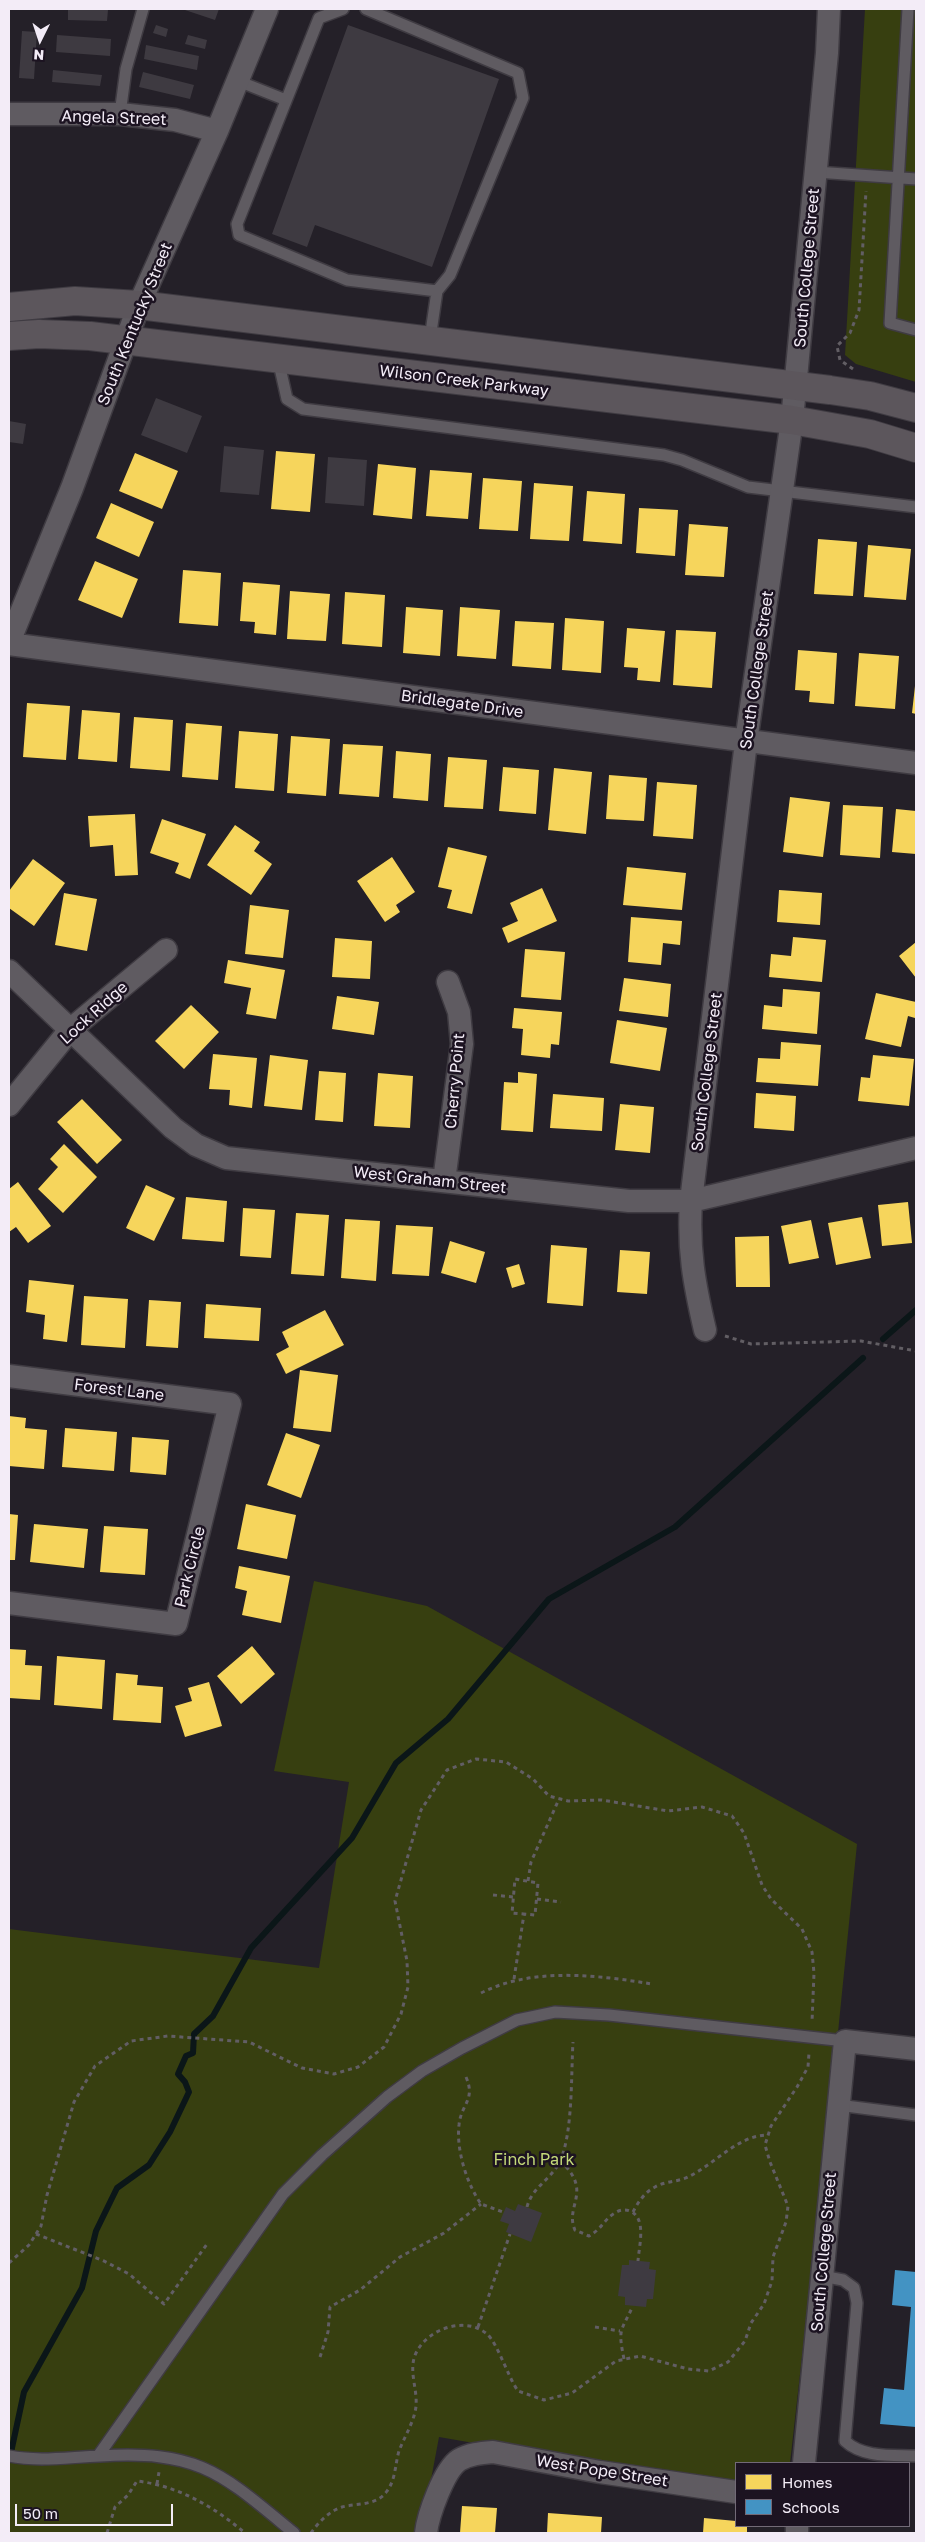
<!DOCTYPE html>
<style>
body{margin:0}
#map{position:relative;width:925px;height:2542px;overflow:hidden;background:#242028;font-family:"Golos Text",sans-serif}
canvas{display:block}
.frame{position:absolute;inset:0;border:10px solid #f3ecf7;pointer-events:none}
.legend{position:absolute;left:735px;top:2462px;width:175px;height:65px;box-sizing:border-box;background:#1c1321;border:1px solid #726a77;margin:0;padding:6px 9px;list-style:none;font-size:15px;color:#f3ecf7}
.legend li{display:flex;align-items:center;gap:10px;height:25px}
.legend b{width:25px;border:1px solid #726a77}
.north{position:absolute;left:15px;top:15px;width:50px;height:50px;-webkit-text-stroke:4px #1c1321;paint-order:stroke;rotate:184deg;font-size:14px;font-weight:700;line-height:20px;text-align:center;color:#f3ecf7}
.north::after{content:'';display:block;margin:auto;width:18px;height:22px;background:#f3ecf7;clip-path:polygon(50% 0,100% 100%,50% 72%,0 100%)}
.scale{position:absolute;left:15px;top:2504px;width:158px;height:22px;box-sizing:border-box;border:2px solid #f3ecf7;border-top:0;padding-left:6px;font-size:15px;line-height:18px;white-space:nowrap;color:#f3ecf7;-webkit-text-stroke:4px #1c1321;paint-order:stroke}
</style>
<div id="map">
<canvas width="925" height="2542"></canvas>
<div class="frame"></div>
<ul class="legend">
<li><b style="height:14px;background:#f6d55c"></b>Homes</li>
<li><b style="height:14px;background:#4393c3"></b>Schools</li>
</ul>
<div class="north">N</div>
<div class="scale">50 m</div>
</div>
<script>
const g = document.querySelector('canvas').getContext('2d');
g.lineJoin = 'round';
function fill(path, color) { g.fillStyle = color; g.fill(path, 'evenodd'); }
function strokePath(path, color, width, dash) { g.strokeStyle = color; g.lineWidth = width; g.lineCap = dash ? 'butt' : 'round'; g.setLineDash(dash || []); g.stroke(path); }
function drawText(font, color, halo, rows, align = 'center') {
  g.font = font + ' "Golos Text",sans-serif'; g.lineWidth = 5; g.setLineDash([]); g.textBaseline = 'middle'; g.strokeStyle = halo; g.fillStyle = color; for (const [text, x, y, turn = 0] of rows) {
    g.save(); g.translate(x, y); g.rotate((+turn || 0) * Math.PI / 180); g.textAlign = isNaN(turn) ? turn : align; if (halo) g.strokeText(text, 0, 0); g.fillText(text, 0, 0); g.restore();
  }
}
fill(new Path2D(`
 M865 9H916V382L856 364 845 355Z
 M314 1581 427 1606 857 1844 834 2072 790 2463H736V2483L601 2465 439 2437 421 2533H9V1929L319 1968 349 1782 274 1771Z`), '#373f10');
fill(new Path2D(`
 M276 451 315 454 310 512 271 509Z
 M135 453 178 471 162 509 119 491Z
 M378 464 416 468 412 519 373 515Z
 M430 470 472 473 468 519 426 516Z
 M483 478 522 481 518 531 479 529Z
 M534 483 573 486 569 541 530 539Z
 M587 491 625 494 622 544 583 541Z
 M111 503 154 522 139 557 96 538Z
 M639 508 678 510 675 556 636 553Z
 M689 524 728 527 724 577 685 575Z
 M818 539 857 542 853 596 814 594Z
 M868 545 911 549 906 600 864 597Z
 M95 561 138 579 122 618 78 600Z
 M183 570 221 573 218 626 179 623Z
 M243 582 280 585 276 635 254 633 255 622 240 621Z
 M290 591 330 594 326 641 287 639Z
 M345 592 385 595 382 647 342 644Z
 M406 607 443 610 440 656 403 653Z
 M460 607 500 610 496 659 457 656Z
 M565 618 604 621 601 673 562 670Z
 M515 621 554 623 551 669 512 666Z
 M627 628 665 631 660 682 637 680 638 668 624 667Z
 M676 630 716 632 712 688 673 685Z
 M798 650 837 653 834 704 809 702 810 691 795 690Z
 M859 653 899 656 895 709 855 706Z
 M915 686H916V714L912 713Z
 M27 703 70 706 66 760 23 757Z
 M82 710 120 713 117 762 78 759Z
 M134 717 173 720 170 771 130 768Z
 M186 723 222 726 218 780 182 777Z
 M239 731 278 734 274 791 235 788Z
 M291 736 330 739 326 796 287 793Z
 M343 744 383 746 379 797 339 794Z
 M396 751 431 754 428 801 393 798Z
 M448 757 487 760 483 809 444 807Z
 M503 767 539 770 536 814 499 811Z
 M554 768 592 772 586 834 548 830Z
 M609 775 647 778 644 821 606 819Z
 M657 782 697 785 693 839 653 836Z
 M790 797 830 802 823 857 783 852Z
 M843 805 883 807 880 858 840 855Z
 M896 809 916 811V854L892 852Z
 M135 814 138 875 115 876 113 845 90 847 88 816Z
 M162 819 206 834 190 879 175 873 179 863 150 853Z
 M235 825 260 842 254 851 272 864 251 895 207 865Z
 M448 847 487 856 472 914 447 908 452 890 438 887Z
 M392 857 415 892 396 905 400 912 385 922 357 881Z
 M33 859 65 883 34 926 9 908V891Z
 M627 867 686 873 682 910 623 905Z
 M542 888 557 921 508 943 502 928 518 921 510 903Z
 M779 890 822 893 820 925 777 922Z
 M64 893 97 899 87 951 55 945Z
 M250 905 289 910 283 958 245 954Z
 M631 917 682 921 680 945 663 943 661 965 628 962Z
 M793 937 826 940 822 982 769 977 771 954 791 956Z
 M335 938 372 941 370 979 332 977Z
 M916 942V978L899 956Z
 M525 949 565 952 561 1000 521 997Z
 M228 960 285 970 276 1019 246 1014 251 988 224 983Z
 M624 978 671 984 668 1017 619 1011Z
 M783 989 820 992 817 1034 762 1029 764 1005 782 1007Z
 M876 993 916 1002 915 1018 908 1016 901 1047 865 1039Z
 M337 996 379 1002 374 1035 332 1029Z
 M191 1005 219 1032 184 1069 155 1041Z
 M514 1008 562 1012 559 1045 551 1044 550 1058 521 1055 523 1029 512 1028Z
 M617 1020 667 1028 660 1071 610 1063Z
 M781 1042 821 1045 818 1086 756 1082 758 1058 780 1059Z
 M213 1054 257 1058 252 1108 229 1105 230 1090 209 1089Z
 M270 1055 308 1060 302 1110 264 1106Z
 M873 1055 914 1059 909 1106 858 1101 861 1077 870 1078Z
 M319 1071 346 1073 343 1122 315 1120Z
 M518 1072 537 1074 533 1132 501 1130 504 1082 518 1083Z
 M378 1073 413 1076 410 1128 374 1126Z
 M756 1093 796 1096 794 1131 754 1128Z
 M553 1094 604 1098 602 1131 550 1128Z
 M82 1099 122 1140 97 1164 57 1122Z
 M620 1104 654 1107 650 1153 615 1150Z
 M64 1144 97 1177 63 1213 38 1189 58 1167 50 1159Z
 M18 1182 51 1226 28 1243 16 1227 9 1232V1189Z
 M146 1185 175 1198 154 1241 126 1228Z
 M186 1197 227 1201 224 1242 182 1239Z
 M908 1202 912 1243 882 1246 878 1205Z
 M243 1208 275 1210 271 1258 240 1256Z
 M296 1213 329 1215 324 1276 291 1274Z
 M862 1217 871 1258 836 1265 828 1223Z
 M345 1219 380 1221 376 1281 341 1278Z
 M811 1220 819 1258 789 1264 781 1226Z
 M396 1225 433 1227 429 1276 392 1274Z
 M769 1236 770 1287H736L735 1237Z
 M450 1241 485 1252 476 1283 441 1273Z
 M551 1245 587 1248 583 1306 547 1303Z
 M620 1250 650 1252 647 1294 617 1292Z
 M519 1264 525 1284 512 1288 506 1268Z
 M29 1280 74 1285 67 1342 43 1339 45 1315 26 1312Z
 M84 1296 128 1299 125 1348 81 1345Z
 M149 1300 181 1302 178 1348 146 1346Z
 M206 1304 261 1308 259 1341 204 1338Z
 M325 1310 344 1345 286 1374 276 1354 289 1347 282 1332Z
 M300 1370 338 1375 331 1432 293 1428Z
 M9 1416 26 1418 25 1428 47 1430 44 1469 9 1466Z
 M65 1428 117 1432 114 1471 62 1467Z
 M286 1433 320 1445 301 1498 267 1485Z
 M132 1437 169 1440 166 1475 130 1472Z
 M246 1504 296 1515 287 1559 237 1549Z
 M9 1514 18 1515 15 1560H9Z
 M34 1524 88 1529 84 1568 30 1562Z
 M104 1526 148 1529 145 1575 100 1572Z
 M239 1566 290 1576 281 1623 242 1615 247 1591 235 1588Z
 M252 1646 275 1674 241 1704 217 1676Z
 M9 1649 26 1650 25 1665 42 1666 40 1700 9 1698Z
 M57 1656 105 1660 102 1709 54 1705Z
 M116 1673 138 1675 137 1685 163 1687 161 1723 113 1720Z
 M209 1682 222 1726 185 1737 175 1706 192 1701 188 1688Z
 M462 2506 497 2508 495 2533H460Z
 M548 2513 602 2517 601 2533H547Z
 M704 2518 736 2521V2526H747V2533H703Z`), '#f6d55c');
fill(new Path2D(`
 M895 2270 916 2272V2427L880 2424 884 2388 904 2390 911 2307 892 2305Z`), '#4393c3');
strokePath(new Path2D(`
 M883 1339 916 1310
 M10 2457 24 2392 82 2288 96 2231 117 2188 149 2165 170 2132 189 2092 185 2082 178 2074 186 2056 193 2053 194 2034 213 2016 251 1948 352 1838 396 1763 448 1719 549 1599 675 1527 863 1358`), '#0b1618', 6);
fill(new Path2D(`
 M68 9 108 10 107 21 68 20Z
 M182 9H219L215 20Z
 M156 25 168 29 166 37 153 33Z
 M348 25 499 79 432 267 315 225 307 247 272 234Z
 M22 31 37 32 34 79 19 78Z
 M57 35 111 39 110 56 56 52Z
 M188 35 207 40 205 49 185 44Z
 M146 45 199 56 197 70 144 59Z
 M53 70 102 75 100 86 52 82Z
 M143 72 194 85 190 99 139 87Z
 M156 398 202 416 187 453 141 435Z
 M9 421 26 424 23 444 9 442Z
 M224 446 264 450 259 495 220 492Z
 M328 457 367 460 364 506 325 503Z
 M518 2204 542 2213 531 2242 506 2232 509 2224 500 2221 506 2207 515 2211Z
 M629 2260 650 2262 649 2269 656 2270 653 2299H647L646 2307 625 2305V2297L618 2296 622 2265H629Z`), '#3e3a41');
const service = new Path2D(`
 M343 9 319 18 237 224 239 235 347 280 437 291
 M366 9 518 73 523 98 450 275 437 291 430 339
 M908 9 890 323 916 330
 M238 81 286 100
 M120 114 126 69 143 9
 M816 172 916 179
 M278 359 287 399 303 409 664 455 682 460 748 487 916 507
 M838 2105 916 2115
 M822 2276 843 2280 854 2288 857 2303 845 2441C863 2458 893 2455 916 2456
 M9 2456C39 2462 69 2457 100 2456 200 2450 221 2473 294 2533
 M98 2456 283 2194 322 2155 387 2097 422 2071 462 2048 517 2020 555 2012 609 2015 845 2041`);
const minor = new Path2D(`
 M9 114H120L175 120 217 131
 M9 642 72 488 139 305 217 131 267 9
 M9 644 916 763
 M9 971 173 1128 196 1145 226 1158 629 1201H691L916 1148
 M9 1105 70 1030 166 950
 M444 1181 462 1044 459 1012 448 982
 M705 1330C694 1283 688 1250 691 1201L746 742 792 420 827 53 829 9
 M9 1376 230 1404 176 1624 9 1603
 M804 2463 845 2041 916 2049
 M426 2533C428 2515 444 2470 459 2460 469 2454 481 2453 493 2452L600 2472 736 2492
 M797 2533V2526`);
const secondary = new Path2D(`
 M9 307 75 301 139 305 830 390 870 396 916 408
 M9 336 39 334 90 336 792 420 870 434 916 448`);
strokePath(service, '#3f3b42', 14);
strokePath(minor, '#3f3b42', 25);
strokePath(secondary, '#3f3b42', 30);
strokePath(new Path2D(`
 M853 369 840 360 837 346 850 333 859 310 866 191
 M725 1336 751 1344 861 1341 916 1351
 M528 1881 531 1862 559 1799
 M493 1895 514 1897
 M537 1899 561 1902
 M514 1979 524 1914 535 1915 538 1883 515 1879 512 1913 524 1914
 M481 1993C532 1967 597 1975 652 1984
 M466 2077C476 2100 461 2104 459 2125 456 2150 467 2184 481 2204L503 2212
 M560 2161C594 2191 564 2206 575 2230L589 2236C602 2229 604 2219 615 2213 619 2210 625 2209 630 2211 647 2218 639 2246 638 2261
 M527 2207C532 2187 552 2179 560 2161 573 2133 571 2074 573 2042
 M633 2212C638 2202 645 2192 655 2187 665 2181 678 2182 688 2177 715 2164 738 2135 768 2135
 M36 2234 104 2261 129 2274 164 2304 207 2244
 M9 2263 29 2245 41 2226 47 2195 74 2102 95 2066 131 2041 168 2036 249 2042 302 2068 334 2074 358 2067 384 2047 401 2014 408 1987 407 1961 395 1901 421 1810 447 1770 476 1759 506 1762 533 1779 549 1796 568 1801 602 1800 668 1811 702 1807 732 1816 744 1833 762 1885 771 1899 802 1929 812 1952 814 1973 812 2022
 M478 2327 510 2234
 M595 2327 620 2331
 M320 2357 328 2332 330 2307 360 2290 400 2257 444 2233 481 2204
 M624 2359C618 2329 620 2333 633 2306
 M157 2484 159 2472
 M107 2533 115 2507 128 2495 137 2481C178 2486 213 2506 245 2533
 M311 2533C318 2523 329 2511 342 2507 357 2503 377 2506 387 2491 396 2479 395 2464 399 2451 404 2438 412 2425 415 2412 420 2392 407 2372 416 2353 428 2328 466 2316 487 2334 498 2344 508 2377 518 2391L544 2400 572 2393 616 2361 640 2356 688 2369 709 2371 728 2362 745 2341 751 2323 764 2304 772 2281 773 2257 786 2222 788 2206 770 2162 765 2145 771 2126 797 2087 808 2067 809 2053`), '#625e64', 3, [4, 4]);
strokePath(service, '#5f5b61', 11);
strokePath(minor, '#5f5b61', 22);
strokePath(secondary, '#5c565c', 28);
drawText('16px', '#f3ecf7', '#1c1321', [
 ["Angela Street",114,118,2],
 ["South College Street",807,268,-85],
 ["South Kentucky Street",135,324,-68],
 ["Wilson Creek Parkway",464,381,7],
 ["South College Street",757,670,-82],
 ["Bridlegate Drive",462,704,8],
 ["Lock Ridge",94,1013,-42],
 ["South College Street",707,1072,-83],
 ["Cherry Point",455,1081,-85],
 ["West Graham Street",430,1180,6],
 ["Forest Lane",119,1390,7],
 ["Park Circle",190,1567,-76],
 ["South College Street",824,2252,-85],
 ["West Pope Street",602,2471,9]
]);
drawText('16px', '#c4da79', '#1c1321', [
 ["Finch Park",534,2160]
]);
</script>
